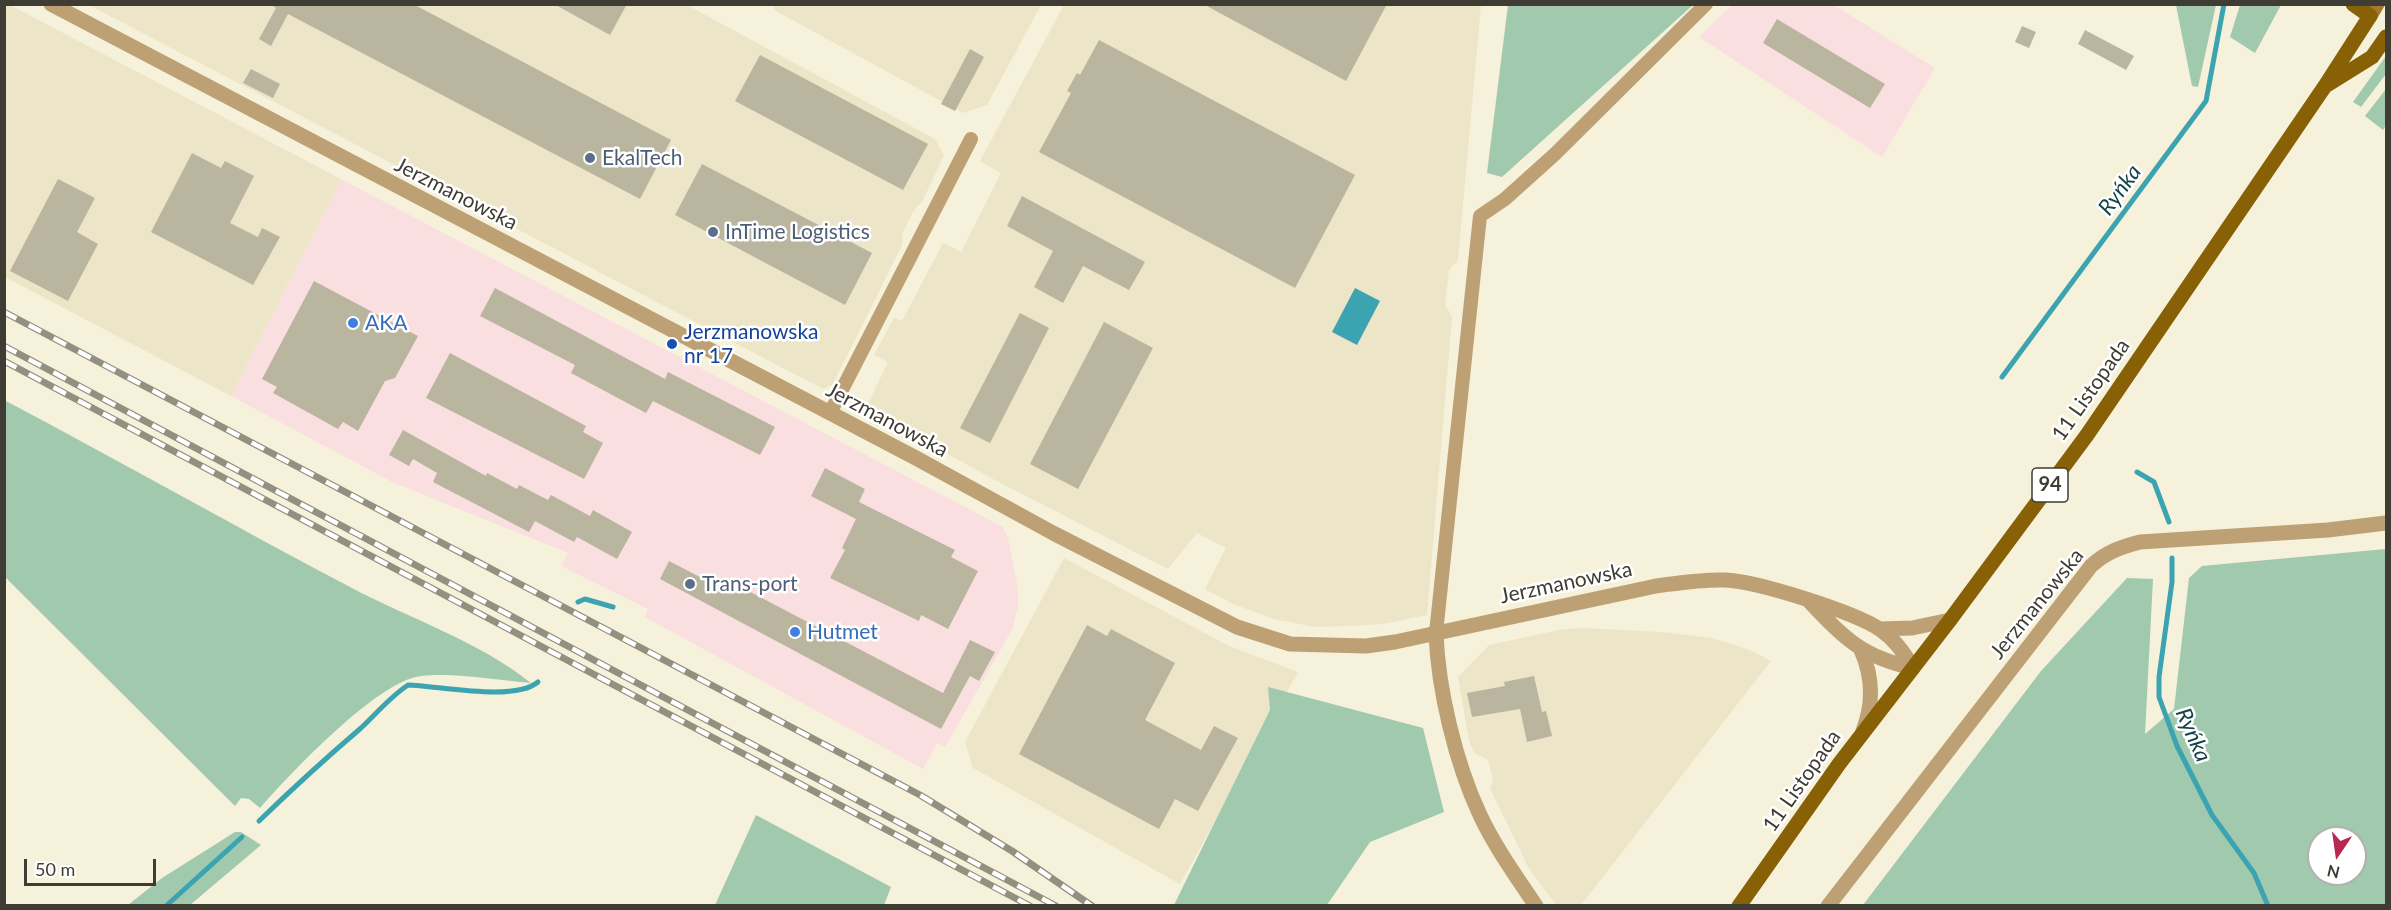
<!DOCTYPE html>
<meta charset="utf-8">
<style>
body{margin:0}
#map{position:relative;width:2391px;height:910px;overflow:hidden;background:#f6f1da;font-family:Lato,sans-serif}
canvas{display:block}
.frame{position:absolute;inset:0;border:6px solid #3e3c33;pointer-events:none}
.north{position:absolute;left:2307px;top:826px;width:60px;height:60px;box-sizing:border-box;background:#fff;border:2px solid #b2b1ad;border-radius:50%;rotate:193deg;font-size:16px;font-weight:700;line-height:24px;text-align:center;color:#3e3c33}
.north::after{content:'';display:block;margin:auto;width:21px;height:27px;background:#b8274f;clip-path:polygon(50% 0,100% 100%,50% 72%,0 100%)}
.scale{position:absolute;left:24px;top:859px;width:132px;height:27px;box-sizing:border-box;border:3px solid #3e3c33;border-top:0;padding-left:8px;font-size:18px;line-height:21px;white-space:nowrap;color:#3e3c33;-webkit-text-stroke:4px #fff;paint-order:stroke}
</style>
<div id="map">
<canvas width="2391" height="910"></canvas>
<div class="frame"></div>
<div class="north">N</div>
<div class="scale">50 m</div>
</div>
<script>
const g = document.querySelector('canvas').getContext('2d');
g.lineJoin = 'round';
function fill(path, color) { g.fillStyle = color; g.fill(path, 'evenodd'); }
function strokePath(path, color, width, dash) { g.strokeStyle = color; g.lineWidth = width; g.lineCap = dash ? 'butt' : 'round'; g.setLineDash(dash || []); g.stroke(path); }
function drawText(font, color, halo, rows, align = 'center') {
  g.font = font + ' Lato,sans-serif'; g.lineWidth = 5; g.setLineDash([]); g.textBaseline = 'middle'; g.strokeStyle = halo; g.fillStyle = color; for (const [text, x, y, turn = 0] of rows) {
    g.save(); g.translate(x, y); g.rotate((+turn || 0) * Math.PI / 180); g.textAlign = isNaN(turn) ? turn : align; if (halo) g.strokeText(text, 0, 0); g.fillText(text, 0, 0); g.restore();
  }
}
fill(new Path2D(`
 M1732 5H1834L1935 68 1882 157 1699 37Z
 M341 179 1003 527 1008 539 1018 589V606L1012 630 945 747 937 743 923 769 645 617 648 609 561 566 568 553 392 482 231 396Z`), '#fadfe0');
fill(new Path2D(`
 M4 5H10L341 179 231 396 5 277Z
 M89 5H687L935 139 944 155 922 202 914 210 903 232 902 245 855 340 832 385 823 389Z
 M774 5H1041L987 105 963 113 774 10Z
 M1064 5H1481L1458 260 1449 270 1445 304 1452 317 1427 615 1383 624 1346 626 1315 627 1274 619 1233 604 1205 589 1226 548 1197 533 1168 569 991 478 937 448 938 446 866 408 888 362 874 355 894 318 902 321 943 243 961 252 1001 173 980 161Z
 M1064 558 1229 646 1298 672 1180 884 973 768 965 742Z
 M1585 628 1661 632 1712 638 1747 649 1771 661 1581 905H1556L1528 867 1490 788 1493 780 1488 760 1474 753 1469 741 1458 677 1489 645 1564 629Z`), '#ece5c7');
fill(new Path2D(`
 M1508 5V4L1693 5 1502 177 1487 173Z
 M2176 5H2216L2198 87 2192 86Z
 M2240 5H2281L2255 53 2230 37Z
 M2386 56V74L2361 107 2353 102Z
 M2386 89V125L2383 130 2365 116Z
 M4 400C120 461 234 526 350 587 410 619 477 640 531 683 497 680 454 672 421 676 377 681 290 774 260 808L249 799 241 798 235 806 5 577Z
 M2386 549V905H1863L2041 671 2127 578 2153 579 2145 734 2174 709 2189 578 2202 566ZM2319 838H2355V874H2319Z
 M1268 687 1423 728 1444 812 1370 842 1327 905H1174L1270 710Z
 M756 815 891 887 884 905H715Z
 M235 832H241L261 845 190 905H128L162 878Z`), '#a1c9ae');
fill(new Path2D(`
 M1355 288 1380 301 1357 345 1332 332Z`), '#3ca4b1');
strokePath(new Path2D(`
 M2002 377 2206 101 2224 4
 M2137 472 2154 482 2169 522
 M2172 558V582L2159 677V697L2177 746 2212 815 2254 873 2268 906
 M578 602 585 599 613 607
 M259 821C292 789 326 758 361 728 377 713 390 697 408 685 440 686 514 702 538 682
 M166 906 242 837`), '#3ca4b1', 5);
fill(new Path2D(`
 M270 4H413L671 140 640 199 288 14 271 46 259 39 276 8Z
 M554 4H627L610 35Z
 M1203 4H1387L1346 81Z
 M1777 19 1885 84 1870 108 1763 43Z
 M2022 26 2036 32 2029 48 2015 42Z
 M2085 30 2134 56 2126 70 2078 44Z
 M1099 40 1355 175 1295 288 1039 152 1071 93 1067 91 1077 73 1080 75Z
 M970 49 984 57 955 111 941 104Z
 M760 55 928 144 903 190 735 101Z
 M251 69 280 84 273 98 243 83Z
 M192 153 221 168 225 161 254 176 230 223 258 237 262 228 280 237 253 285 151 232Z
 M702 164 872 253 845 305 675 215Z
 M58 179 95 198 77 232 98 244 68 301 10 271Z
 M1022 196 1145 262 1129 290 1083 266 1063 303 1034 287 1053 251 1007 226Z
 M314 281 418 336 395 378 385 381 358 431 343 422 338 429 273 393 277 387 262 379Z
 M495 288 665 379 668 372 775 427 760 455 653 401 646 413 571 373 575 365 480 316Z
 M1020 313 1049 328 990 443 960 428Z
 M1104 322 1153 348 1078 489 1030 464Z
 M450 353 586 426 583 432 603 443 584 479 426 398Z
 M403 430 486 476 487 473 517 489 519 485 548 500 551 495 590 516 593 510 632 532 617 559 577 537 574 542 535 521 529 532 433 482 437 473 413 459 409 466 389 455Z
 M825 468 865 489 859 502 955 550 951 557 978 571 948 629 921 615 919 621 830 578 845 550 842 548 856 519 811 496Z
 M669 561 729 592 731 589 735 592 739 586 943 693 970 640 995 652 979 681 970 676 941 729 660 579Z
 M1087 625 1107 636 1111 629 1175 663 1145 720 1201 750 1214 726 1238 738 1198 811 1175 799 1159 829 1019 754Z
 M1534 676 1542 712 1546 711 1552 736 1527 742 1520 709 1472 717 1467 693 1505 686 1504 682Z`), '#bab59f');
strokePath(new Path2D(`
 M830 413 971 139
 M1436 633 1480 216 1505 199 1555 154 1706 4`), '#bda174', 14);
strokePath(new Path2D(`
 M51 4 914 457 1053 533 1237 627 1290 644 1366 646 1395 642 1656 586C1679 583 1702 579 1725 580 1756 581 1855 612 1881 630 1894 639 1905 654 1913 668
 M1810 602C1844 638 1862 657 1913 668
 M1880 629 1912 628 1950 620
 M1436 633C1438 690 1456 764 1480 815 1495 847 1516 876 1536 906
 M1861 650C1873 677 1874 703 1863 731
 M1828 906 2091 566C2106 552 2121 547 2140 542L2328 530 2386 523`), '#bda174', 15);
strokePath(new Path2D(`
 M2370 16 2377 4`), '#a37a2d', 15);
strokePath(new Path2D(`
 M2327 85 2372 57 2386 37
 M1739 906 1839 764 1950 620 2087 435 2325 86 2370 16 2353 4`), '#886006', 15);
const rail = new Path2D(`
 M4 312 920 795 1012 851 1092 906
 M4 346 1056 906
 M4 361 1030 906`);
strokePath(rail, '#939080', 7);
strokePath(rail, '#fff', 4.5, [14]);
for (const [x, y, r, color] of [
 [590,158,6,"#5c6f8a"],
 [713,232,6,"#5c6f8a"],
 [353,323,6,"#3f7fe0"],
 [672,344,6,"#1a4fb4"],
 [690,584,6,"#5c6f8a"],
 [795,632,6,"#3f7fe0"]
]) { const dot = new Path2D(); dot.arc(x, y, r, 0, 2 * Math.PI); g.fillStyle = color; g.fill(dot); strokePath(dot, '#fff', 2); }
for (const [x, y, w] of [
 [2050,485,36]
]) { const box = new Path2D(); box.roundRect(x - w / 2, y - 17, w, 34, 4.5); g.fillStyle = '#fff'; g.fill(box); strokePath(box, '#3e3c33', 1.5); }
drawText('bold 20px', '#3e3c33', null, [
 ["94",2050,485]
]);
drawText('21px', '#4e5e75', '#fff', [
 ["EkalTech",602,158],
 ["InTime Logistics",725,232],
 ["Trans-port",702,584]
], 'left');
drawText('21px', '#3e3c33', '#fff', [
 ["Jerzmanowska",456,194,27],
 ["11 Listopada",2091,390,-55],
 ["Jerzmanowska",887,420,28],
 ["Jerzmanowska",1566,583,-12],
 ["Jerzmanowska",2037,604,-51],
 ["11 Listopada",1802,781,-55]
]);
drawText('21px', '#366cbe', '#fff', [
 ["AKA",365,323],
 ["Hutmet",807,632]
], 'left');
drawText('21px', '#164399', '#fff', [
 ["Jerzmanowska",684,332],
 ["nr 17",684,356]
], 'left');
drawText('italic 22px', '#144349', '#fff', [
 ["Ryńka",2120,190,-54],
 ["Ryńka",2193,735,66]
]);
</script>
